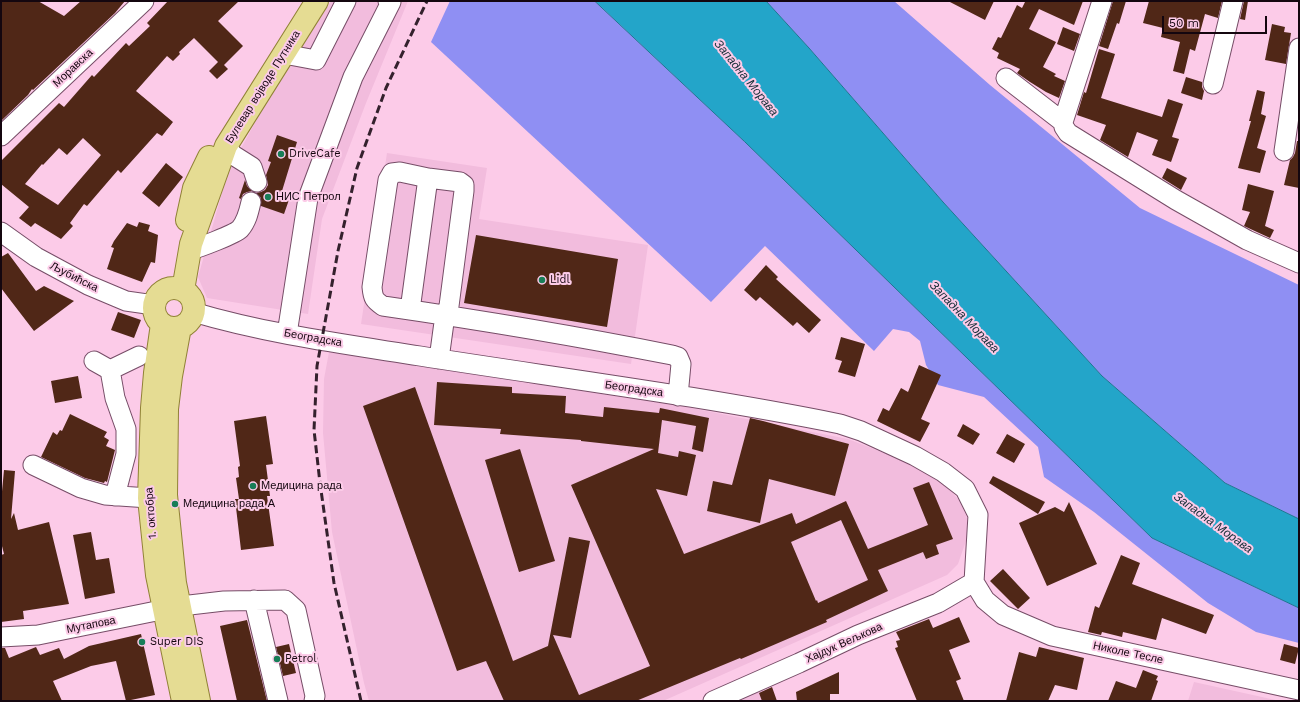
<!DOCTYPE html>
<meta charset="utf-8">
<style>
body{margin:0}
#map{position:relative;width:1300px;height:702px;overflow:hidden;background:#fccbe8;font-family:"Work Sans",sans-serif}
canvas{display:block}
.frame{position:absolute;inset:0;border:2px solid #14060f;pointer-events:none}
.scale{position:absolute;left:1162px;top:16px;width:105px;height:18px;box-sizing:border-box;border:2px solid #14060f;border-top:0;padding-left:5px;font-size:12px;line-height:14px;white-space:nowrap;color:#14060f;-webkit-text-stroke:3px #fccbe8;paint-order:stroke}
</style>
<div id="map">
<canvas width="1300" height="702"></canvas>
<div class="frame"></div>
<div class="scale">50 m</div>
</div>
<script>
const g = document.querySelector('canvas').getContext('2d');
g.lineJoin = 'round';
function fill(path, color) { g.fillStyle = color; g.fill(path, 'evenodd'); }
function strokePath(path, color, width, dash) { g.strokeStyle = color; g.lineWidth = width; g.lineCap = dash ? 'butt' : 'round'; g.setLineDash(dash || []); g.stroke(path); }
function drawText(font, color, halo, rows, align = 'center') {
  g.font = font + ' "Work Sans",sans-serif'; g.lineWidth = 4; g.setLineDash([]); g.textBaseline = 'middle'; g.strokeStyle = halo; g.fillStyle = color; for (const [text, x, y, turn = 0] of rows) {
    g.save(); g.translate(x, y); g.rotate((+turn || 0) * Math.PI / 180); g.textAlign = isNaN(turn) ? turn : align; if (halo) g.strokeText(text, 0, 0); g.fillText(text, 0, 0); g.restore();
  }
}
fill(new Path2D(`
 M331 1H408L366 103 322 219 308 314 207 298 198 277 228 172 262 110Z
 M387 153 487 168 479 219 648 245 631 364 361 324Z
 M329 352 686 407 848 439 918 466 939 479 960 501 967 518V538L958 564 947 575 663 701H369L364 683 332 532 323 433 324 379Z
 M1194 682 1280 701H1188Z
 M763 688V701H734Z`), '#f2bcdd');
fill(new Path2D(`
 M450 1H595L745 142 1152 538 1299 608V643L1256 632 1208 603 1094 512 1044 477 1038 447 984 397 938 385 926 365 920 341 909 332 893 329 874 351 765 246 711 302 431 42Z
 M766 1H894L990 85 1140 208 1299 285V519L1225 483 1102 376 943 202 809 48Z`), '#8f8ff3');
const water = new Path2D(`
 M595 1H766L809 48 943 202 1102 376 1225 483 1299 519V608L1152 538 745 142Z`);
fill(water, '#23a5c9');
strokePath(water, '#1e7591', 1);
fill(new Path2D(`
 M1 1H38L64 16 81 1H125L115 13 33 90 32 89 28 95 1 121Z
 M168 1H239L218 21 243 46 224 65 228 69 217 79 209 71 218 62 194 38 179 52 180 54 173 61 167 56 136 91 173 122 162 136 157 133 121 173 118 170 87 206 84 204 70 223 73 226 61 239 35 223 31 227 19 218 29 207 1 184V161L59 103 64 107 92 75 94 77 126 43 129 46 150 26 147 23ZM83 138 101 155 58 205 25 184 42 164 43 165 59 148 67 155Z
 M948 1H994L985 20Z
 M1022 1H1083L1074 25 1039 9 1029 29 1056 42 1043 67 1056 74 1054 76 1065 81 1059 98 1046 92 1030 82 1017 73 1020 69 997 58 999 53 992 49 998 37 1001 38 1017 5 1022 8 1025 2Z
 M1113 1H1126L1119 24 1117 23 1108 49 1099 46Z
 M1149 1H1222L1218 18 1205 14 1195 51 1190 49 1184 74 1173 71 1180 42 1161 37 1163 28 1143 23Z
 M1244 1H1248L1245 20 1240 19Z
 M1272 24 1285 27 1284 32 1291 33 1286 64 1265 60Z
 M1063 27 1080 34 1074 51 1057 44Z
 M1099 49 1115 54 1101 98 1162 117 1168 99 1183 104 1172 137 1179 139 1171 162 1152 155 1158 140 1137 132 1128 157 1100 140 1106 125 1077 115 1084 92 1086 93Z
 M1186 77 1202 82V87L1204 91 1202 100 1181 93Z
 M1257 90 1265 92 1261 114 1266 116 1257 148 1266 151 1260 173 1238 168 1251 121H1249Z
 M277 135 297 142 282 191 291 194 284 214 261 206V198L256 193 261 192 265 190 268 185 266 175 271 162 268 161Z
 M1297 141H1299V188L1284 185 1290 160 1293 157 1295 153Z
 M166 163 183 177 159 207 142 193Z
 M1167 168 1187 178 1181 190 1162 178Z
 M245 180 247 186 252 191 247 192 243 194 241 199 239 198Z
 M1248 184 1274 191 1265 226 1274 230 1270 238 1244 226 1250 212 1242 210Z
 M139 222 150 225 148 231 158 235 155 263 151 262 142 282 107 269 114 248 111 247 114 241 127 223 137 227Z
 M476 235 618 259 607 327 464 303Z
 M8 253 36 291 44 286 74 301 34 331 1 288V257Z
 M766 265 778 277 776 279 821 320 809 333 797 322 793 326 760 297 756 301 744 290Z
 M118 312 141 320 134 338 111 330Z
 M841 337 865 344 855 377 838 372 842 361 835 359Z
 M919 365 941 375 921 419 930 423 920 442 877 421 883 408 889 411 901 388 908 392Z
 M78 376 82 398 55 403 51 381Z
 M437 382 512 387V393L566 396 565 413 603 417 604 407 659 413 660 408 709 418 703 452 692 449 696 426 662 420 658 453 678 457 679 451 696 455 687 496 656 489 684 554 792 513 796 524 846 501 868 549 928 525 913 488 929 482 953 539 936 545 939 554 926 559 923 552 878 570 888 591 826 620 827 622 741 659 740 658 636 701H504L486 661 457 671 363 406 415 387 513 661 548 646 569 537 590 541 571 638 553 635 579 695 650 666 571 485 654 449 581 441V440L500 434 501 429 434 425ZM841 520 868 580 818 603 817 600 816 601 791 542Z
 M70 414 107 432 104 437 109 440 106 446 115 450 107 482 105 481 104 483 85 478 41 457 53 432 57 435 60 430 62 431Z
 M266 416 273 464 266 465 270 496H267L274 546 241 550 235 499H239L236 478 239 477 238 467 240 466 234 421Z
 M750 418 763 421 849 444 835 496 769 479 760 523 707 511 713 481 732 485Z
 M963 424 980 434 973 445 957 436Z
 M1007 434 1025 444 1014 463 996 453Z
 M520 449 555 561 519 572 485 460Z
 M4 470 15 471 11 519 14 513 18 530 49 522 69 604 23 611 24 619 1 622V555L4 554 1 542V502Z
 M993 476 1045 502 1038 514 989 483Z
 M1069 502 1097 564 1047 586 1019 523 1055 507 1064 512Z
 M91 532 96 560 109 558 115 593 85 599 73 535Z
 M1121 555 1140 563 1132 584 1214 615 1206 634 1162 618 1156 640 1123 632 1122 637 1102 632 1101 635 1088 632 1095 606 1099 608Z
 M1003 569 1030 598 1018 609 990 581Z
 M959 617 970 642 949 650 961 679 956 681 964 701H917L895 648 898 647 896 641 900 640 896 632 929 619 933 628Z
 M247 620 267 701H237L220 626Z
 M141 634 155 695 126 701 116 661 91 666 53 681 62 701H1V648H5L9 658 36 647 40 655 59 648 64 659 89 646Z
 M289 644 296 673 283 676 276 647Z
 M1284 644 1299 648 1295 664 1280 660Z
 M1039 647 1084 658 1077 690 1055 685 1048 701H1006L1019 652 1036 657Z
 M1143 670 1158 676 1156 680 1158 681 1151 701H1108L1116 681 1136 688Z
 M839 672V694H830V701H797L796 692Z
 M772 687 777 701H762L759 693Z`), '#502717');
const minor = new Path2D(`
 M284 54 316 60 346 1
 M1006 78 1063 122 1064 127 1068 133 1176 200 1247 240 1299 263
 M1213 84 1233 1
 M1063 122 1102 1
 M1 136 144 1
 M226 146 233 155 252 167 257 182
 M1284 151 1299 48
 M1 232 36 257 88 285 126 301 154 305
 M190 250C199 248 235 234 240 229 247 221 249 211 251 202
 M410 310 428 178
 M193 312C267 334 344 344 420 356 560 378 701 396 840 424L861 431 915 456 943 472 965 489 978 515 974 582
 M287 334 308 198 353 77 391 2 388 1
 M439 359 445 315 449 306 464 191V185L460 182 428 178 400 172 392 173 388 180 372 287C373 298 374 300 383 306 480 320 576 336 672 355L678 357 681 364 678 396
 M94 361 110 370 115 398 126 429V454L115 496
 M110 370 139 356
 M33 465 81 488 105 495 149 498
 M974 582 985 600 1003 615 1052 636 1299 690
 M254 600 278 701
 M1 637 38 635 181 606 224 601 285 600 296 610 315 696 314 701
 M713 701 799 663 858 635 938 603 974 582`);
const major = new Path2D(`
 M187 220 194 188 209 157
 M154 308a20 20 0 1 1 40 0a20 20 0 1 1-40 0Z
 M183 290 191 244 226 146 317 1
 M162 324 155 373 152 408 149 498 157 575 183 701
 M180 327 171 376 167 409 166 495 175 583 199 701`);
strokePath(minor, '#764d67', 21);
strokePath(major, '#908236', 24);
strokePath(minor, '#fff', 19);
strokePath(major, '#e5dc93', 22);
strokePath(new Path2D(`
 M361 701 334 583 320 483 314 430 317 366 338 251 357 168 386 88 427 1`), '#34212d', 3, [8, 4]);
for (const [x, y, r, color] of [
 [281,154,4,"#187e58"],
 [268,197,4,"#187e58"],
 [542,280,4,"#187e58"],
 [253,486,4,"#187e58"],
 [175,504,4,"#187e58"],
 [142,642,4,"#187e58"],
 [277,659,4,"#187e58"]
]) { const dot = new Path2D(); dot.arc(x, y, r, 0, 2 * Math.PI); g.fillStyle = color; g.fill(dot); strokePath(dot, '#fccbe8', 1.5); }
drawText('11px', '#14060f', '#fccbe8', [
 ["Моравска",73,68,-43],
 ["Булевар војводе Путника",263,87,-58],
 ["Љубићска",74,277,27],
 ["Београдска",313,338,10],
 ["Београдска",634,389,8],
 ["1. октобра",151,513,-94],
 ["Мутапова",91,625,-11],
 ["Хајдук Вељкова",844,643,-24],
 ["Николе Тесле",1128,653,12]
]);
drawText('11px', '#14060f', '#fccbe8', [
 ["DriveCafe",289,154],
 ["НИС Петрол",276,197],
 ["Lidl",550,280],
 ["Медицина рада",261,486],
 ["Медицина рада А",183,504],
 ["Super DIS",150,642],
 ["Petrol",285,659]
], 'left');
drawText('italic 12px', '#152f37', '#fccbe8', [
 ["Западна Морава",746,78,51],
 ["Западна Морава",964,317,46],
 ["Западна Морава",1213,523,36]
]);
</script>
